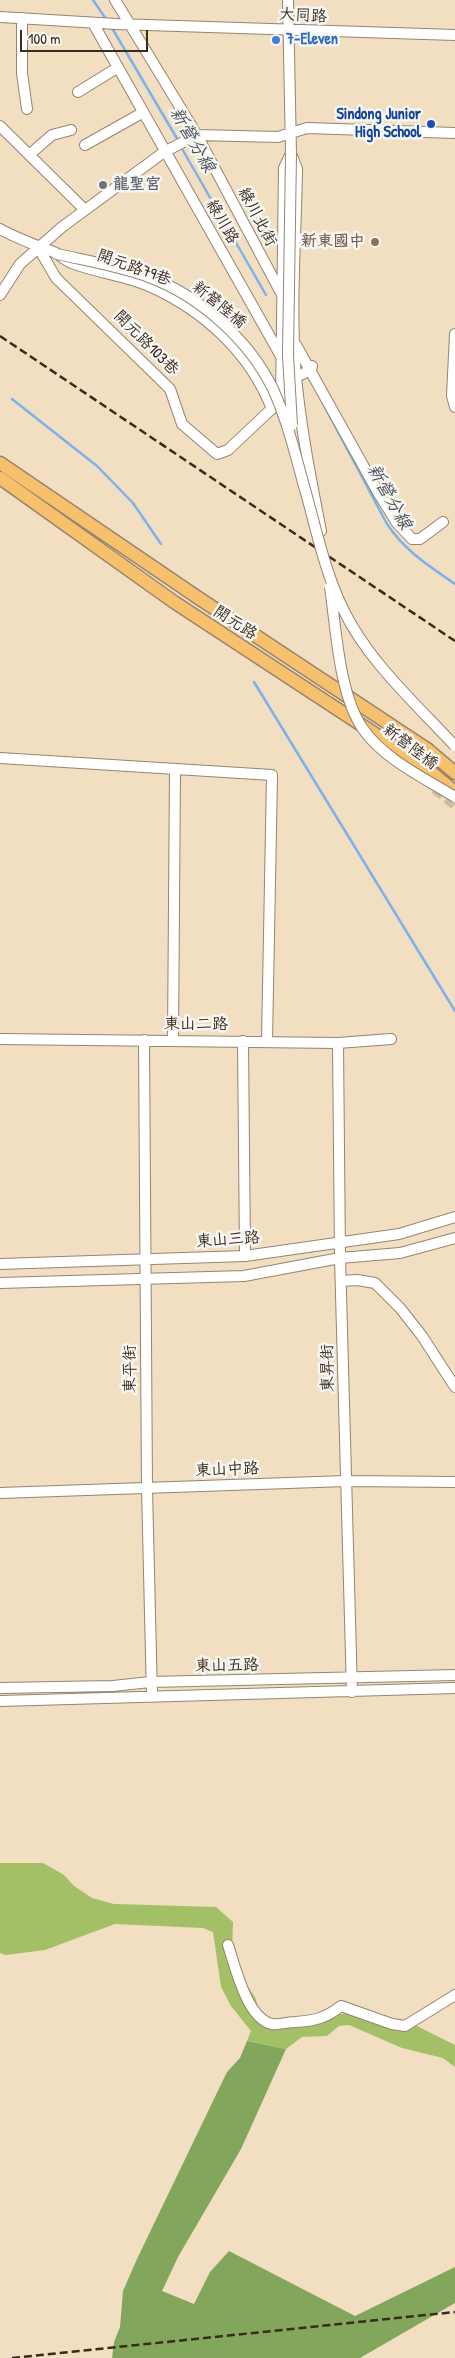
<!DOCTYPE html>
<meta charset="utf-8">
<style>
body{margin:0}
#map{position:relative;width:455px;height:2358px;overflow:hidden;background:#f2dec1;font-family:"Patrick Hand",sans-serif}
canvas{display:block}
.scale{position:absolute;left:20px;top:30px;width:128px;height:22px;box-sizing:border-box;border:2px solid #3b2a1e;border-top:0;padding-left:6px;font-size:15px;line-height:18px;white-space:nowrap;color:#3b2a1e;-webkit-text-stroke:4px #f6f6f2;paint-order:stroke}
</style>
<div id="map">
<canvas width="455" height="2358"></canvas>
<div class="scale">100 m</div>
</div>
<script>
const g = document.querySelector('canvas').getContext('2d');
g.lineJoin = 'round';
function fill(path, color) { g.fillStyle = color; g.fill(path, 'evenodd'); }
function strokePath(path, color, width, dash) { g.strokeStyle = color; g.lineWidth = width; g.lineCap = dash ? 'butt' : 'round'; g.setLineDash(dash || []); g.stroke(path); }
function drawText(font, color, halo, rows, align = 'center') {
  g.font = font + ' "Patrick Hand","LXGW WenKai TC",sans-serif'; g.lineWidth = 5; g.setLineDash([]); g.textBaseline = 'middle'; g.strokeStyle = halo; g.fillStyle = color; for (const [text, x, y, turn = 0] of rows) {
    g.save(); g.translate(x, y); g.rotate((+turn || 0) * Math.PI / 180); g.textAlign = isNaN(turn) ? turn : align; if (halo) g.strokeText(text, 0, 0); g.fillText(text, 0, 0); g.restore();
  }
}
fill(new Path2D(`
 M0 1863H43L64 1875 74 1886 92 1898 114 1904 216 1907 233 1922 232 1953 236 1970 255 1997 261 2015 277 2022 320 2015 367 2013 417 2026 455 2045V2067L443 2058 402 2048 349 2025 339 2026 327 2036 302 2037 286 2049 247 2041 251 2031 231 2006 221 1987 213 1932 203 1928 115 1924 45 1950 6 1955 0 1953Z`), '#a3c067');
fill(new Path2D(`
 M247 2041 286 2049 241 2149 178 2257 162 2291 194 2304 210 2272 229 2251 355 2316 455 2267V2303L360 2358H112L114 2342 120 2327 123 2291 137 2259 227 2072 240 2058Z`), '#82a65c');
strokePath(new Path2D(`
 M93 0 106 19
 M112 28 179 142
 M181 147 266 295
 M318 394 387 524C405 551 429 566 455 584
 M12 399 97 466 133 503 161 544
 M254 682 455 1011`), '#7cb2ea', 2.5);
strokePath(new Path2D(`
 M435 789 455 805`), '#cdbaa0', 10, [10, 5]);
const minor = new Path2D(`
 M115 0 197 135 281 293
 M288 0 291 153 297 169C296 238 290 309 296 377 301 429 311 480 321 531
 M0 17 116 24 455 35
 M22 18V73L27 109
 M93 23 282 358
 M78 92 117 68
 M0 126 84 209
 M85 145 142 113
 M29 155 52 135 71 130
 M0 229C18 239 36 245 56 253 61 256 66 261 72 263 97 273 124 275 149 286 203 310 250 352 272 409
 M38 247 56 278 170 389 182 424 217 454 228 450 281 400 296 377 311 370 312 366
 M0 295 20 264 62 227 164 152 197 135 278 137 307 128 455 133
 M455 334 452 396 455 407
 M296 345 379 494 397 523 412 539H420L443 522
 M281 400 284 168 291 153
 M0 758 272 775 267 1041
 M0 1039 338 1043 391 1039
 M144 1040 147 1489 152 1697
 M173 1040 175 769
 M243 1041 245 1256
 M338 1043 340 1258 352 1692
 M0 1264 245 1256 399 1234 455 1217
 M341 1281 357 1280 375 1283 400 1308 422 1336 455 1387
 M0 1283 244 1276 340 1258 400 1253 455 1238
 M0 1493 346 1481 455 1482
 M0 1688 113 1686 150 1682 455 1675
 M0 1701 455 1688
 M228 1945C235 1966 247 2019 272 2024 278 2025 288 2022 295 2022 314 2021 326 2018 341 2006L392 2024 405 2026 455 1995`);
const major = new Path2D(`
 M0 463 197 597 427 749 455 773
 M0 478 174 602 421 764 455 792`);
strokePath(minor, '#968470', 12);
strokePath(major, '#968470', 15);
strokePath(minor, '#fff', 10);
strokePath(major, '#f7c06c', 12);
strokePath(new Path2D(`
 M0 336 455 641
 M12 2358 455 2312`), '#3b2a1e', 2.5, [8, 4]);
const minorBridge = new Path2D(`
 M291 153 288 355 292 425
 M57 254C88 261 119 266 149 277 200 296 249 340 273 389 287 420 295 453 304 486 316 527 324 570 343 609 367 660 416 704 455 746
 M330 587C336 628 339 695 363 729 384 759 424 778 455 797`);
strokePath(minorBridge, '#968470', 12, []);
strokePath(minorBridge, '#fff', 10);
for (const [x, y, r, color] of [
 [276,40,5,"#3f7fe0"],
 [431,124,5,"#1a4fb4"],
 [103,185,5,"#6b7280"],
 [375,242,5,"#8d6e63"]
]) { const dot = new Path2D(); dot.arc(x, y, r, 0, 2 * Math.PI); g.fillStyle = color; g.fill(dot); strokePath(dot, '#f6f6f2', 2); }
drawText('16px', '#3b2a1e', '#f6f6f2', [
 ["大同路",303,16,3],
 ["綠川北街",257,217,62],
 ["綠川路",222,222,60],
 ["開元路79巷",134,268,20],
 ["新營陸橋",219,305,39],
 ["開元路103巷",146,343,45],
 ["開元路",235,623,33],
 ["新營陸橋",410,747,37],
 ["東山二路",196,1025],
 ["東山三路",228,1240,-4],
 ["東昇街",328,1368,-91],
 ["東平街",131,1369,-90],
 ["東山中路",227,1470,-2],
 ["東山五路",227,1666,-1]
]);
drawText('bold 16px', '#366cbe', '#f6f6f2', [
 ["7-Eleven",286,40]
], 'left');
drawText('bold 16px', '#164399', '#f6f6f2', [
 ["Sindong Junior",421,115],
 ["High School",421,133]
], 'right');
drawText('bold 16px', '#5b616d', '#f6f6f2', [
 ["龍聖宮",113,185]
], 'left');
drawText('bold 16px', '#785e54', '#f6f6f2', [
 ["新東國中",365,242]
], 'right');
drawText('italic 18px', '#4e535b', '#f6f6f2', [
 ["新營分線",192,140,60],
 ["新營分線",389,497,61]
]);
</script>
